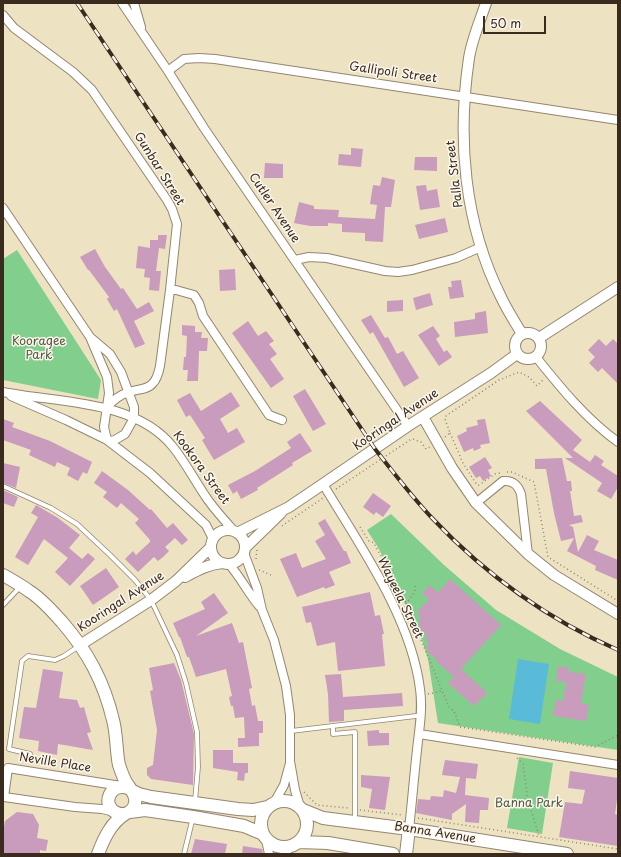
<!DOCTYPE html>
<style>
body{margin:0}
#map{position:relative;width:621px;height:857px;overflow:hidden;background:#ede2c1;font-family:"Playpen Sans",sans-serif}
canvas{display:block}
.frame{position:absolute;inset:0;border:4px solid #3b2a1e;pointer-events:none}
.scale{position:absolute;left:483px;top:16px;width:63px;height:18px;box-sizing:border-box;border:2px solid #3b2a1e;border-top:0;padding-left:5px;font-size:12px;line-height:14px;white-space:nowrap;color:#3b2a1e;-webkit-text-stroke:3px #fbf7ec;paint-order:stroke}
</style>
<div id="map">
<canvas width="621" height="857"></canvas>
<div class="frame"></div>
<div class="scale">50 m</div>
</div>
<script>
const g = document.querySelector('canvas').getContext('2d');
g.lineJoin = 'round';
function fill(path, color) { g.fillStyle = color; g.fill(path, 'evenodd'); }
function strokePath(path, color, width, dash) { g.strokeStyle = color; g.lineWidth = width; g.lineCap = dash ? 'butt' : 'round'; g.setLineDash(dash || []); g.stroke(path); }
function drawText(font, color, halo, rows, align = 'center') {
  g.font = font + ' "Playpen Sans",sans-serif'; g.lineWidth = 3; g.setLineDash([]); g.textBaseline = 'middle'; g.strokeStyle = halo; g.fillStyle = color; for (const [text, x, y, turn = 0] of rows) {
    g.save(); g.translate(x, y); g.rotate((+turn || 0) * Math.PI / 180); g.textAlign = isNaN(turn) ? turn : align; if (halo) g.strokeText(text, 0, 0); g.fillText(text, 0, 0); g.restore();
  }
}
fill(new Path2D(`
 M17 250 101 380 98 399 3 380V259Z
 M391 514 444 565 496 610 560 649 618 677V750L438 723 428 659 422 640 379 549 367 530Z
 M519 757 553 763 542 834 507 828Z`), '#82ce8d');
fill(new Path2D(`
 M518 659 549 664 540 724 509 719Z`), '#5abbd9');
fill(new Path2D(`
 M351 148 363 149 361 167 338 165 339 154 351 155Z
 M415 157H437V171L414 170Z
 M265 163 283 164V178H264Z
 M382 177 395 180 391 207H385L383 242 365 241V233L342 232V224L328 223V226H310L294 223 299 202 314 206V209L339 210 338 217 375 219 377 205 370 204 373 185 380 186Z
 M426 185 427 191 437 189 440 207 420 210 416 186Z
 M445 218 448 232 419 239 415 225Z
 M158 235H167L165 249 159 248 156 271H161L159 291 149 290 150 278 144 277 145 269 136 268 138 246 150 248V240H158Z
 M95 249 105 267 121 289 123 288 137 309 149 302 154 311 134 321 145 344 135 348 117 309 114 311 107 299 109 297 89 270H88L80 257Z
 M235 269 236 290 220 291 219 270Z
 M461 280 464 297 450 299 448 287H452L451 281Z
 M430 293 433 305 416 310 413 298Z
 M403 300V311L387 312V301Z
 M486 311 488 333 455 337 454 322 475 319V313Z
 M371 315 385 338 388 337 397 354 403 351 419 378 404 387 373 332 370 334 361 320Z
 M248 321 258 336 266 331 274 341 269 344 277 354 270 359 284 379 271 388 232 333Z
 M182 325 195 326V332H202L201 338H208L207 351H199L198 381H187L188 370H183L184 357H186L187 336 182 335Z
 M433 326 440 336 436 339 444 352 447 350 452 357 439 366 418 335Z
 M599 339 606 346 613 339 618 344V384L602 368 598 372 589 363 595 357 588 350Z
 M305 389 326 424 313 431 293 396Z
 M231 392 240 406 220 419 228 433 237 428 245 442 214 460 202 440 205 438 190 415 186 417 177 400 190 393 201 411Z
 M540 401 582 440 573 450 590 462 595 455 604 461 601 465 618 476V487L611 499 597 491 602 483 565 458H573L526 411Z
 M3 419 14 423 12 427 50 441 92 462 87 474 83 472 78 481 67 475 70 468 57 462 55 467 29 455 31 450 3 440Z
 M485 419 490 443 480 445 481 448 474 451 473 448 464 452 457 436 467 431 466 428 478 425 477 420Z
 M300 433 312 451 292 463 293 465 257 488 258 490 241 499 237 491 233 494 228 485 255 471 291 448 287 442Z
 M485 457 492 468 488 470 491 476 483 481 480 476 476 478 469 467Z
 M562 458 567 481H571L572 491H570L574 516 581 515 583 522 569 525 573 527 578 552 587 535 599 541 594 550 618 560V580L595 570 596 566 567 551 574 538 561 541 554 513 546 469H535V459Z
 M3 463 20 467 16 488 3 483Z
 M102 471 128 490 150 510 151 509 167 528 173 523 188 540 182 545 175 538 165 547 169 551 163 557 158 561 154 557 138 572 125 559 133 551 136 555 150 542V540L135 523 139 519 121 503 117 508 103 497 107 492 94 483Z
 M3 490 18 497 14 507 3 503Z
 M373 493 391 506 383 517 376 512 374 515 363 507Z
 M36 505 58 518 80 535 69 548 82 559 88 553 95 559 70 586 55 572 68 558 44 539 28 565 15 557 38 517 31 513Z
 M325 519 344 551H346L351 563 329 572 335 585 325 589 324 587 297 597 280 559 296 553 302 568 326 559 315 541 325 535 318 523Z
 M106 568 119 587 93 605 80 586Z
 M450 579 501 625 461 669 487 693 474 706 448 683 454 677 436 661 437 660 427 651V641L425 639 428 636 421 630 419 624 420 615 417 612 429 599 422 593 430 585 438 593Z
 M370 592 375 616 380 615 384 634H382L385 666 338 671 335 642 317 646 311 622 306 623 302 607Z
 M214 593 228 613 196 636 232 623 239 643 243 642 252 688 249 689 252 706 255 705 258 721H263V733H259V746L238 747V738H245L244 717 235 718 233 706H231L229 697 232 696 226 669 196 677 189 657H187L180 637H179L173 623 205 609 201 602Z
 M174 663 181 680 194 734 193 785 151 779 147 775V768L153 765 157 730 150 691 153 690 149 668Z
 M558 666 569 668V672L586 674 581 703 589 705 586 721 553 716 556 700 563 701 566 682 556 681Z
 M43 669 63 672 59 698 77 700 80 708 84 707 91 732 87 733 93 750 58 744 57 755 38 751 39 741 19 738 24 707 36 708Z
 M341 674 343 697 402 693 403 706 344 710V721L329 722 328 694 325 675Z
 M379 730V733H389V745L368 746 367 731Z
 M213 750H233V763H248V773H245L244 781 237 780 238 772 213 768Z
 M445 760 478 764 476 779 466 778 465 795 489 798 488 810H480L479 823 465 822 466 804 452 814V820L416 813 418 799 430 800 431 796 443 797 444 790 456 793 460 777 442 775Z
 M570 771 618 778V792L615 814 618 815V846L559 837 565 802 582 804 585 790 568 788Z
 M361 775 390 777 385 810 369 808 372 789 361 787Z
 M17 812 33 814 39 825 37 838 48 840 46 851 40 850V854H3V832L5 821Z
 M195 839 227 844 225 854H191Z
 M243 846 262 849 263 854H242Z`), '#c99bbd');
const service = new Path2D(`
 M3 486 51 508 77 524 110 555 135 580 151 600 177 655 186 683 197 732 198 767 195 801
 M3 605 20 587
 M333 726V734L355 732V820
 M291 731 416 716
 M30 754 9 749 22 661 28 656 55 660 64 656 79 646
 M184 854 193 817`);
const minor = new Path2D(`
 M122 3 168 71 204 128 408 426
 M134 3 141 27
 M3 15 14 28 73 72 92 90 167 200 172 209 177 224 170 290 160 366C159 371 157 379 153 383 148 390 137 389 129 392 119 395 113 400 106 408
 M168 71 184 59 199 58 215 59 618 120
 M3 208 90 337 107 377 109 393 104 427 107 440 113 441 125 434 134 418V407L121 372 110 354 90 337
 M295 260 309 257 327 258 385 271 398 272 412 270 456 258 481 247
 M170 290H176L194 295 199 303 203 316 269 415 282 420
 M536 357C560 387 586 419 618 442
 M3 392C57 403 135 399 173 447 186 463 196 483 208 500 216 511 225 521 234 531
 M11 396 66 420 107 440 150 473 206 525 213 539
 M323 484C360 546 411 617 420 689 423 710 419 730 417 750 414 776 412 803 409 829
 M476 503 503 481C513 480 518 485 521 494L528 554
 M244 553 257 588 262 610 274 640 286 686 290 715V761L295 790 300 807
 M229 564C241 578 248 593 260 607
 M419 734 618 765
 M274 803 284 785 290 763
 M115 812 102 809 75 807 4 797 8 768 121 786
 M266 840 269 854
 M284 854 291 846`);
const tertiary = new Path2D(`
 M486 3C480 21 472 39 469 58 457 139 464 223 501 297 507 310 515 322 522 334
 M515 346a13 13 0 1 1 26 0a13 13 0 1 1-26 0Z
 M539 338 618 287
 M423 417 452 468 476 503 528 554 554 575 618 614
 M211 547a17 17 0 1 1 34 0a17 17 0 1 1-34 0Z
 M237 533 289 507 323 484 408 426 491 373 517 354
 M245 548 281 513
 M185 577C198 570 209 564 223 563
 M80 645 151 600 176 581 211 547`);
const primary = new Path2D(`
 M3 575C12 580 21 585 29 591 42 599 52 611 62 622 88 652 104 682 113 720 117 735 116 751 119 765 121 771 123 777 126 782 130 789 137 795 135 803 134 812 124 816 117 813 100 806 110 780 130 789
 M131 790 139 794 151 797 238 809 253 810 267 807
 M261 824a23 23 0 1 1 46 0a23 23 0 1 1-46 0Z
 M303 810 323 818 409 829 567 854
 M130 812 145 810 193 817 244 826 263 834
 M299 842 328 843 393 854
 M98 854C104 838 111 823 125 814
 M406 854 409 829`);
strokePath(service, '#948670', 5.5);
strokePath(minor, '#948670', 10);
strokePath(tertiary, '#948670', 12);
strokePath(primary, '#948670', 14);
strokePath(new Path2D(`
 M450 433 463 463 477 485H479L495 474 500 473
 M445 437 450 433 445 419 446 416 499 380 519 372 529 377 537 386 543 380
 M507 472H512L534 482 548 557 618 601
 M336 489 410 440 413 439 421 442 426 449 430 447
 M282 526 323 498
 M360 527 369 541 374 543 406 603
 M256 559 257 549
 M259 570 271 575
 M406 611 404 607 415 591V583
 M415 635 421 640 449 707 454 711 460 727 595 747 618 735
 M428 694 442 691
 M517 758 523 764 528 800 539 836
 M304 792 317 805 348 808
 M360 810 402 815
 M418 818 618 849`), '#948670', 1.5, [1, 3]);
strokePath(service, '#fff', 4);
strokePath(minor, '#fff', 8);
strokePath(tertiary, '#fff', 10);
strokePath(primary, '#fff', 12);
const rail = new Path2D(`
 M77 3 375 449C394 473 412 497 433 519 485 574 549 620 618 650`);
strokePath(rail, '#3b2a1e', 4);
strokePath(rail, '#fbf7ec', 2.5, [8]);
drawText('12px', '#3b2a1e', '#fbf7ec', [
 ["Gallipoli Street",393,73,8],
 ["Gunbar Street",159,169,58],
 ["Palla Street",455,174,-97],
 ["Cutler Avenue",274,208,56],
 ["Kooringal Avenue",396,420,-34],
 ["Kookora Street",201,468,54],
 ["Wayeela Street",400,598,64],
 ["Kooringal Avenue",121,602,-33],
 ["Neville Place",55,763,9],
 ["Banna Avenue",435,833,9]
]);
drawText('12px', '#505b3f', '#fbf7ec', [
 ["Kooragee",39,342],
 ["Park",39,356],
 ["Banna Park",529,804]
]);
</script>
